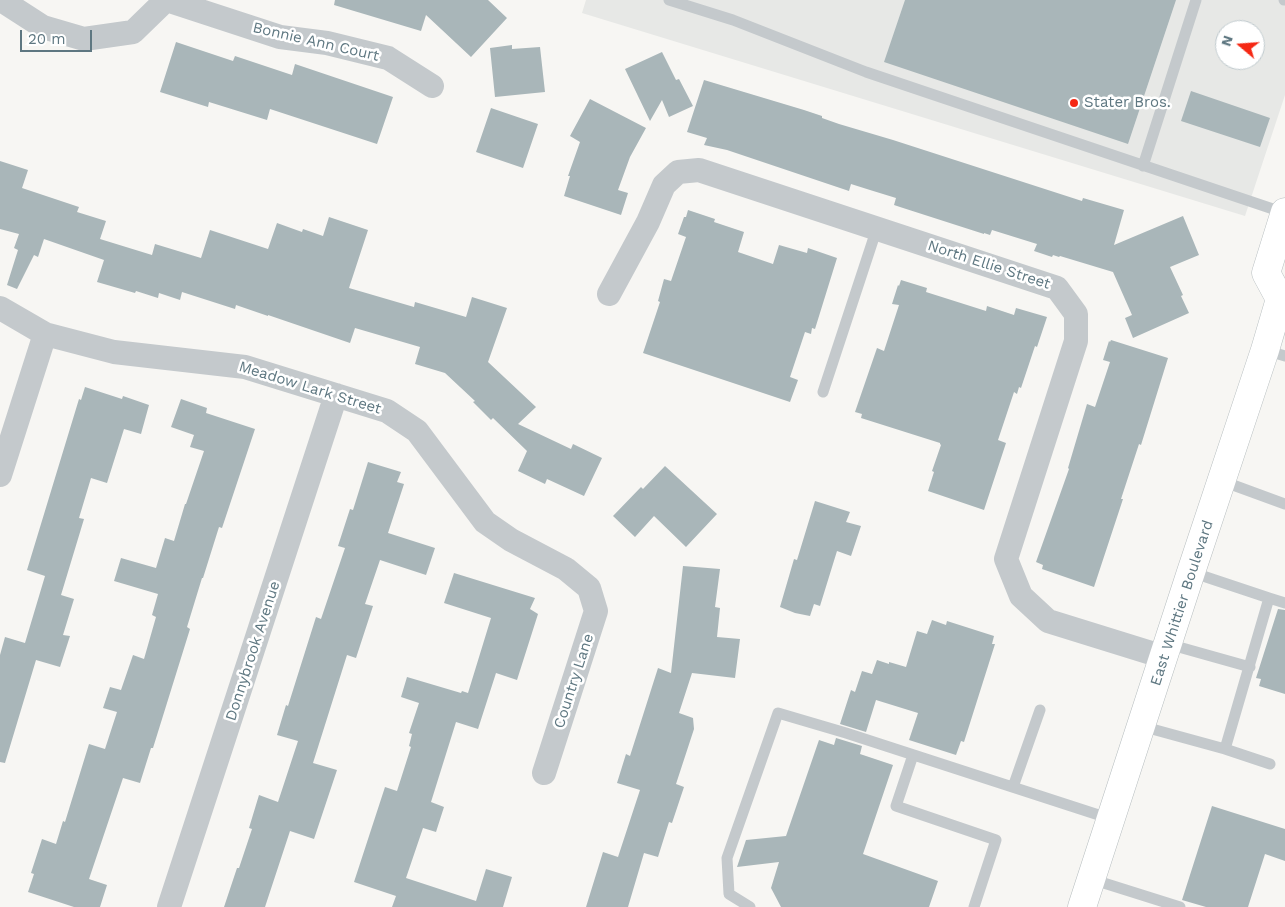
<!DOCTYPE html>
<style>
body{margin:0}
#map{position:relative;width:1285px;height:907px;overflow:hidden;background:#f7f6f3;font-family:"Work Sans",sans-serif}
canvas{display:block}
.north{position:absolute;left:1215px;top:20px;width:50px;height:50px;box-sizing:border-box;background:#fff;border:1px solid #bfc9cd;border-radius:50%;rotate:288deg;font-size:14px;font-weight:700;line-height:20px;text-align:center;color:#5e7781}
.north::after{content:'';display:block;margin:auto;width:18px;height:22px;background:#f52814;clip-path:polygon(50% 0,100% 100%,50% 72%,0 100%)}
.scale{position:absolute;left:20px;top:30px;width:72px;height:22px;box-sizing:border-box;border:2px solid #5e7781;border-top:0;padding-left:6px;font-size:15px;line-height:18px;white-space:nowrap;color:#5e7781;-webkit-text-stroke:4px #fff;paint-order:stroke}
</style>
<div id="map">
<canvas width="1285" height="907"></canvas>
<div class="north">N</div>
<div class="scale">20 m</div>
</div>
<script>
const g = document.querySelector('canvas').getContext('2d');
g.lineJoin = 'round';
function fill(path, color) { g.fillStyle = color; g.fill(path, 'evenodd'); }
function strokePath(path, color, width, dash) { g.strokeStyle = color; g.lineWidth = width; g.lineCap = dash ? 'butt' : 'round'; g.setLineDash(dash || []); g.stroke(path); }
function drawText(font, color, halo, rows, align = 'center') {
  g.font = font + ' "Work Sans",sans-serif'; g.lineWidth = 5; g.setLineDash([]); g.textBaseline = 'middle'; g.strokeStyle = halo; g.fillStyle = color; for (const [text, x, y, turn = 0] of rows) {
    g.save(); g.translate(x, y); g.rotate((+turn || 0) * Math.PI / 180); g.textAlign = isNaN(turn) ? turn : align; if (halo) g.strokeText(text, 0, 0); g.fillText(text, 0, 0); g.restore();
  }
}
fill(new Path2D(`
 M586 0H1285V95L1245 216 582 13ZM1225 30H1255V60H1225Z`), '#e7e8e6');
fill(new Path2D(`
 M335 0H488L507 18 471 57 426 15 421 31 334 5Z
 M905 0H1176L1128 144 884 62Z
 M176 42 233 61 235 56 292 75 295 64 393 97 377 144 270 109 267 120 209 102 208 107 160 92Z
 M512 45V49L540 47 545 92 495 97 490 48Z
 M662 52 676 80 679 79 693 106 669 117 662 100 650 121 625 69Z
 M704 80 804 110 822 116V118L839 124 893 140 1082 201 1083 198 1124 210 1114 245 1183 216 1199 255 1170 267 1183 295 1181 296 1189 313 1133 338 1125 318 1132 315 1113 272 1060 256 1059 257 1053 255 1052 257 1034 251 1037 244 992 230 990 235 984 233V234L900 207 894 205 896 198 870 190 851 184 849 191 727 150 704 145 707 138 687 132Z
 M1191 91 1270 118 1260 147 1181 121Z
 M590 99 646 128 630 157 618 190 628 193 621 215 564 196 570 176H568L580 142 570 136Z
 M491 108 538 124 523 168 476 152Z
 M0 161 28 170 22 188 79 207 77 212 106 221 100 239 152 255 155 244 201 258 210 230 268 249 277 223 302 232 303 229 323 236 329 217 368 230 349 288 414 307 415 302 466 317 472 297 507 308 488 362 536 407 518 424 571 449 573 444 602 458 584 496 547 479 545 484 518 471 527 451 493 418 491 420 473 402 475 401 445 373 415 364 420 347 355 328 350 343 268 315V316L236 305 235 309 182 292 180 300 159 293 158 298 136 291 135 293 97 282 104 260 44 239 38 257 34 255 17 289 7 285 18 250 14 248 19 234 0 229Z
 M688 210 715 219 714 222 744 232 738 252 773 264 779 245 807 253 808 248 837 258 815 329 812 328 811 334 805 332 790 377 798 380 790 402 643 353 660 302 658 301 664 279 671 281 686 237 678 234 684 217H686Z
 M901 280 927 288 926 292 986 311 987 306 1014 315 1016 308 1047 317 1037 347 1035 346 1021 388 1019 387 1017 394 1014 392 998 440 1006 443 984 510 928 491 934 472 932 471 941 445 940 444V443L861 418 862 414 855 412 877 348 884 351 899 305 892 304 898 285 899 286Z
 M1111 340 1168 358 1141 445 1139 444 1121 499H1123L1094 587 1042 569 1043 565 1036 562 1069 469 1068 468 1087 404 1095 407 1110 362 1103 360 1109 341 1110 342Z
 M85 387 122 399 123 396 149 405 141 434 124 429 107 483 91 478 79 518 84 519 61 595 74 599 63 635 70 636 60 667 36 660 5 763 0 762V655L5 637 25 643 45 576 27 570 79 399 81 400Z
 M181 399 207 408 206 413 255 429 222 528 219 527 203 578H202L187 627 190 629 153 748H151L140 783 123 778 89 879 107 885 100 907H74L28 892 34 874 31 873 42 839 56 844 63 821 65 822 89 744 105 749 117 712 103 708 110 687 121 690 133 655 144 659 156 617 152 615 158 594 114 581 121 558 156 568 165 538 174 541 185 504H186L204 451 190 447 194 435 171 427Z
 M368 462 401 472 397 482 404 484 388 533 435 548 426 575 380 560 365 604 373 606 356 658 347 655 313 763 337 770 314 839 290 831 265 907H224L237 868H239L252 829 249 828 259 795 278 802 298 741 277 735 286 705 288 706 316 617 321 619 345 548 338 546 350 509 353 510Z
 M665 466 717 514 686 547 654 516 635 537 613 516 641 487 643 489Z
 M815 501 850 512 846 522 861 526 851 556 837 551 820 606 814 604 810 616 795 613 780 607 794 559 797 560Z
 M683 566 720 569 715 607 720 608 717 637 740 639 735 678 692 673 679 713 693 718 694 729 676 784 684 787 672 823 669 822 658 857 644 853 628 907H586L603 852 618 857 640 790 617 783 626 754 630 756 658 668 671 673Z
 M454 573 535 598 530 609 538 614 517 680 496 673 478 729 456 722 431 802 444 807 436 832 423 828 406 878 476 901 486 869 512 877 503 907H392L396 896 354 882 385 787 397 791 411 747 409 746 412 734 409 733 419 703 401 697 407 677 461 693 462 691 468 693 491 618 444 603Z
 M1278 609 1285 610V694L1259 686 1261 679 1256 678Z
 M932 620 946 625 947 621 994 636 992 644H995L964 742 961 741 956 755 909 740 918 713 876 700 866 732 840 724 851 690 855 692 862 671 872 674 877 660 889 664V662L906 667 917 631 927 634Z
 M836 738 862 746 860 754 893 765 863 854 938 881 929 907H781L771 888 779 862 737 867 746 840 786 836 819 740 834 745Z
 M1212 806 1285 829V861L1265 854 1248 907H1206L1182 900Z`), '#a9b6b9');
const primary = new Path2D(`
 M1082 907 1191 572 1265 350 1280 299 1266 273 1285 212`);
strokePath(primary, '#b6bdbf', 29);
strokePath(new Path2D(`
 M669 0 733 20 866 72 1285 213
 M1284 0H1285
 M1143 166 1196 0
 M1265 350 1285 356
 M823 392 877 228
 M1222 481 1285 504
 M1191 572 1269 598 1225 749
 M1269 598 1285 603
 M1168 644 1250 667
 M1141 726 1225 749 1270 764
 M913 755 896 806 996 840 974 907
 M1013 787 1040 710
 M1091 879 1180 907
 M750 907 729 894 727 858 778 713 846 733 1111 819`), '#c4c9cc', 11);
strokePath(new Path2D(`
 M1 0 43 27 84 39 133 32 166 0
 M167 0 280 37 327 43 388 58 432 86
 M609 294 648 222 664 185 678 172 699 170 1057 288 1076 314V341L1006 559 1021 596 1048 621 1164 657
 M0 308 45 334 114 352 245 367 387 411 417 431 485 522 511 540 566 569 589 588 596 611 544 773
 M0 475 45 334
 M169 907 336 395`), '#c4c9cc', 24);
strokePath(primary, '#fff', 28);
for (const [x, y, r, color] of [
 [1074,103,5,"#f52814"]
]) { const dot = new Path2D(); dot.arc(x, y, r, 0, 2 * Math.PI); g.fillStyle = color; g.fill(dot); strokePath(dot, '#fff', 2); }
drawText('15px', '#5e7781', '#fff', [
 ["Bonnie Ann Court",316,42,13],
 ["North Ellie Street",989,265,18],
 ["Meadow Lark Street",310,388,17],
 ["East Whittier Boulevard",1182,603,-72],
 ["Donnybrook Avenue",253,651,-72],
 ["Country Lane",574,681,-72]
]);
drawText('15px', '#5e7781', '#fff', [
 ["Stater Bros.",1084,103]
], 'left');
</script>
